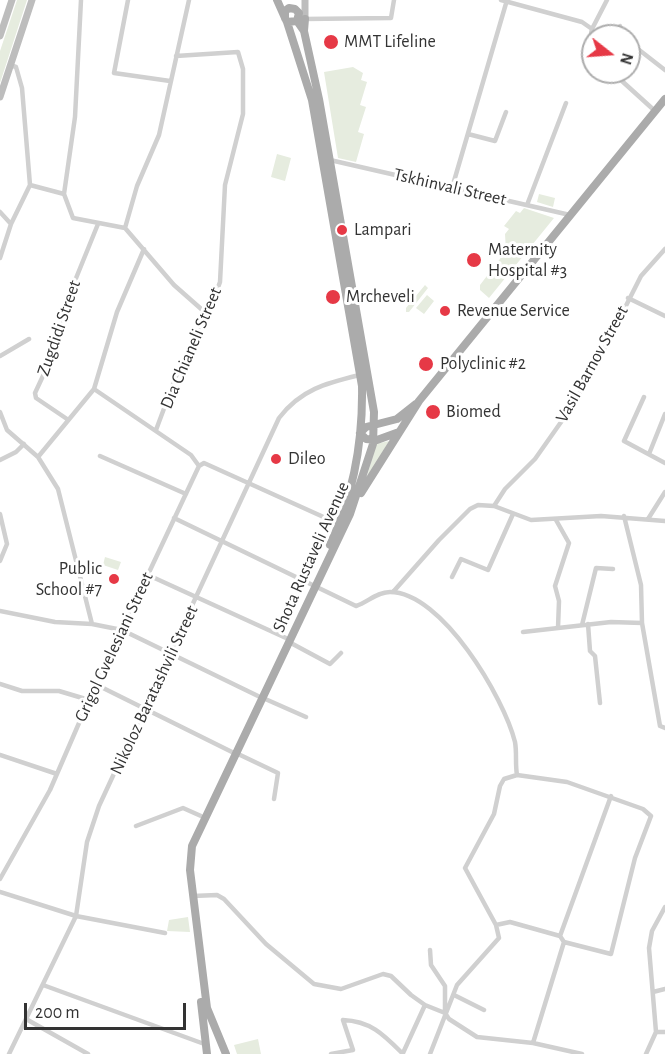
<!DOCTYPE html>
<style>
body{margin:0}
#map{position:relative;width:665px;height:1054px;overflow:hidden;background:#fff;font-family:"Alegreya Sans",sans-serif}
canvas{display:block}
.north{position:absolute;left:581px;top:24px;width:60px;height:60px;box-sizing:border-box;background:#fff;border:2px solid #adadad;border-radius:50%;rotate:107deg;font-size:16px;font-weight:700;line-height:24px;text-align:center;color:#333}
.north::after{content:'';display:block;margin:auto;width:21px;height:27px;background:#e63946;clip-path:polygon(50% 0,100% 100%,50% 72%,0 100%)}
.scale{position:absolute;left:24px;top:1003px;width:162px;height:27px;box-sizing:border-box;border:3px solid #333;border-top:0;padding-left:8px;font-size:18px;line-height:21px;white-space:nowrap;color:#333;-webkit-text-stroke:4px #fff;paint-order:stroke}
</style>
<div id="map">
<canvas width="665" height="1054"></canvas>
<div class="north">N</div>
<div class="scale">200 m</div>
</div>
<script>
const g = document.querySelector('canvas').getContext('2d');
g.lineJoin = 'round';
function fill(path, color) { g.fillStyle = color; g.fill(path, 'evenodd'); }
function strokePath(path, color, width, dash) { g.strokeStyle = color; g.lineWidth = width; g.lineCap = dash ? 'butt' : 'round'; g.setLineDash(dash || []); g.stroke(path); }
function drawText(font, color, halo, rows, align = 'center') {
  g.font = font + ' "Alegreya Sans",sans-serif'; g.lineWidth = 6; g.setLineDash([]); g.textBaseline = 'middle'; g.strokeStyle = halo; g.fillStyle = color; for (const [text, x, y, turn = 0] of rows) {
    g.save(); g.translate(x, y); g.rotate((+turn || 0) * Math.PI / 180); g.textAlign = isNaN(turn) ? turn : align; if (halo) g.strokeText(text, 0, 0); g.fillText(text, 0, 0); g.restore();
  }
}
fill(new Path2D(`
 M17 0H27L0 83V51Z
 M353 67 363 73 361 80 367 82 360 105 366 107 358 132 364 134 356 162 338 158 324 72Z
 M277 154 291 158 285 181 271 177Z
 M539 194 555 198 553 207 537 202Z
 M524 208 554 218 489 298 480 290V285L506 251 505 234 509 229 504 226 516 211 520 213Z
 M425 285 428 288 409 312H406V308Z
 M427 295 434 301 424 314 416 308Z
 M389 441 366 480 376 444Z
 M105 557 121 562 118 570 103 565Z
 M188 917 190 932 167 931 169 920Z
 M258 1039 261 1054H237L234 1045Z`), '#e6ecdf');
strokePath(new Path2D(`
 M81 0 75 117 64 194 73 218 125 228 174 285 208 315
 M128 0 114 73 170 81
 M501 0 582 22 592 29 589 44 593 54
 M304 19 391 18 394 0
 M620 26 624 36
 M592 29 607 0
 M629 42 665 70
 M612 72 655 111
 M468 134 495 141 506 112
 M330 160 570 215
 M30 185 64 194
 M452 188 507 0
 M527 205 566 103
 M0 212 11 224
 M125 228 137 186 159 135 189 0
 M0 258 11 224 30 185 22 88 16 67 10 65
 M628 298 665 316
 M0 356 29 339
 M94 389 191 455 199 466
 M644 397 624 441 665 463
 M0 412 7 430 38 457 58 489 92 624
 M67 419 36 398 35 393 49 363 70 293 98 224
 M156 430 178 371 208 315 220 282 225 185 243 114V69L238 52 176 56
 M649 454 665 414
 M100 456 186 494
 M38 457 94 389 117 312 144 249
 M0 460 16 452 24 444
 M199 466 204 463 339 524
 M494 506 505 489 535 459 566 415 593 371 641 276 665 249
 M0 514 7 544 0 561
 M624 516 641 585 642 623 660 726 665 728
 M174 518 356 606C368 602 377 592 390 592 442 592 504 698 515 742 517 753 515 764 517 775L567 782 643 809 651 816 635 858 611 954 564 942 560 936 510 922 496 925
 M648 519 665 492
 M556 520 569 543 555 586 559 601 558 628
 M148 575 286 638
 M452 577 461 559 488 570 513 514
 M393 592 439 540 470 509 478 505 494 506 531 520 601 516 665 521
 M0 611 55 622 92 624 122 630 258 696
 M588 624 590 651 595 656 600 703
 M582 625 596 568 613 569
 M523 632 611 622 642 623
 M289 642 330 664 341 653
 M0 684 22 691H59L89 700
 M97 685 232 752
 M263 698 306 717
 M236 753 278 773 274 799
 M0 755 57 774
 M136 826 183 808 201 816
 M0 879 50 790 89 700 199 466
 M0 892 76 916 165 933
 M193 896 217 895 224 899 266 944 314 984 341 989 383 974 391 976 411 995 425 1005 445 1013 449 1019 477 1037 533 1043 582 1054
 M560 936 611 796
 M430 950 431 965 445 986V1010
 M43 985 207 1045
 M653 992 665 989
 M454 995 484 1010
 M26 1019 88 1054
 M656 1032H665
 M533 1043 564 942
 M403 1053 425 1005
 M9 1054 76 916 87 842 99 806 279 418C301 389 327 383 360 375
 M331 1054 353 1050 343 1020C370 1021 383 1034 401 1052
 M430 1054 457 985 499 938 496 925 465 868 494 814 500 786 504 779 517 775
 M646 1054 656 1032 649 948 652 931 665 907`), '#d0d0d0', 4.5);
strokePath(new Path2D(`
 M305 19V0
 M0 36 12 0
 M0 97 32 0`), '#bdbdbd', 7);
strokePath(new Path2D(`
 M277 0 285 18 287 22 297 21 299 13 295 9 289 8 285 11V18
 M287 22 312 100 362 386C363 442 354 494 330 545
 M304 31 305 19
 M360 433 366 427 397 419 416 404
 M360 433 366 439 377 440 399 432
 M361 493 419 401 665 99
 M201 1002 207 1054
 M226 1054 207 1008 190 870 192 846 350 514 373 444 374 412 319 99 304 31 297 21`), '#ababab', 8);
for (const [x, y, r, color] of [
 [331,42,8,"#e63946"],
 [342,230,6,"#e63946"],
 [474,260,8,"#e63946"],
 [333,297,8,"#e63946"],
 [445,311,6,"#e63946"],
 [426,364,8,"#e63946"],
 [433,412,8,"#e63946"],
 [276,459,6,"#e63946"],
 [114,579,6,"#e63946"]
]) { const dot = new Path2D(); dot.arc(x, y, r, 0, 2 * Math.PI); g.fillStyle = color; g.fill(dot); strokePath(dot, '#fff', 2); }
drawText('18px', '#333', '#fff', [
 ["MMT Lifeline",344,42],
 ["Lampari",354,230],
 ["Maternity",488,250],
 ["Hospital #3",488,271],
 ["Mrcheveli",346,297],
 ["Revenue Service",457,311],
 ["Polyclinic #2",440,364],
 ["Biomed",446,412],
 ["Dileo",288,459],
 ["Public",102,569,"right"],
 ["School #7",102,590,"right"]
], 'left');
drawText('18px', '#333', '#fff', [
 ["Tskhinvali Street",450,187,13],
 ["Zugdidi Street",59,328,-71],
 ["Dia Chianeli Street",191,348,-67],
 ["Vasil Barnov Street",592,364,-61],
 ["Shota Rustaveli Avenue",311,557,-66],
 ["Grigol Gvelesiani Street",114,647,-65],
 ["Nikoloz Baratashvili Street",154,690,-65]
]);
</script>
